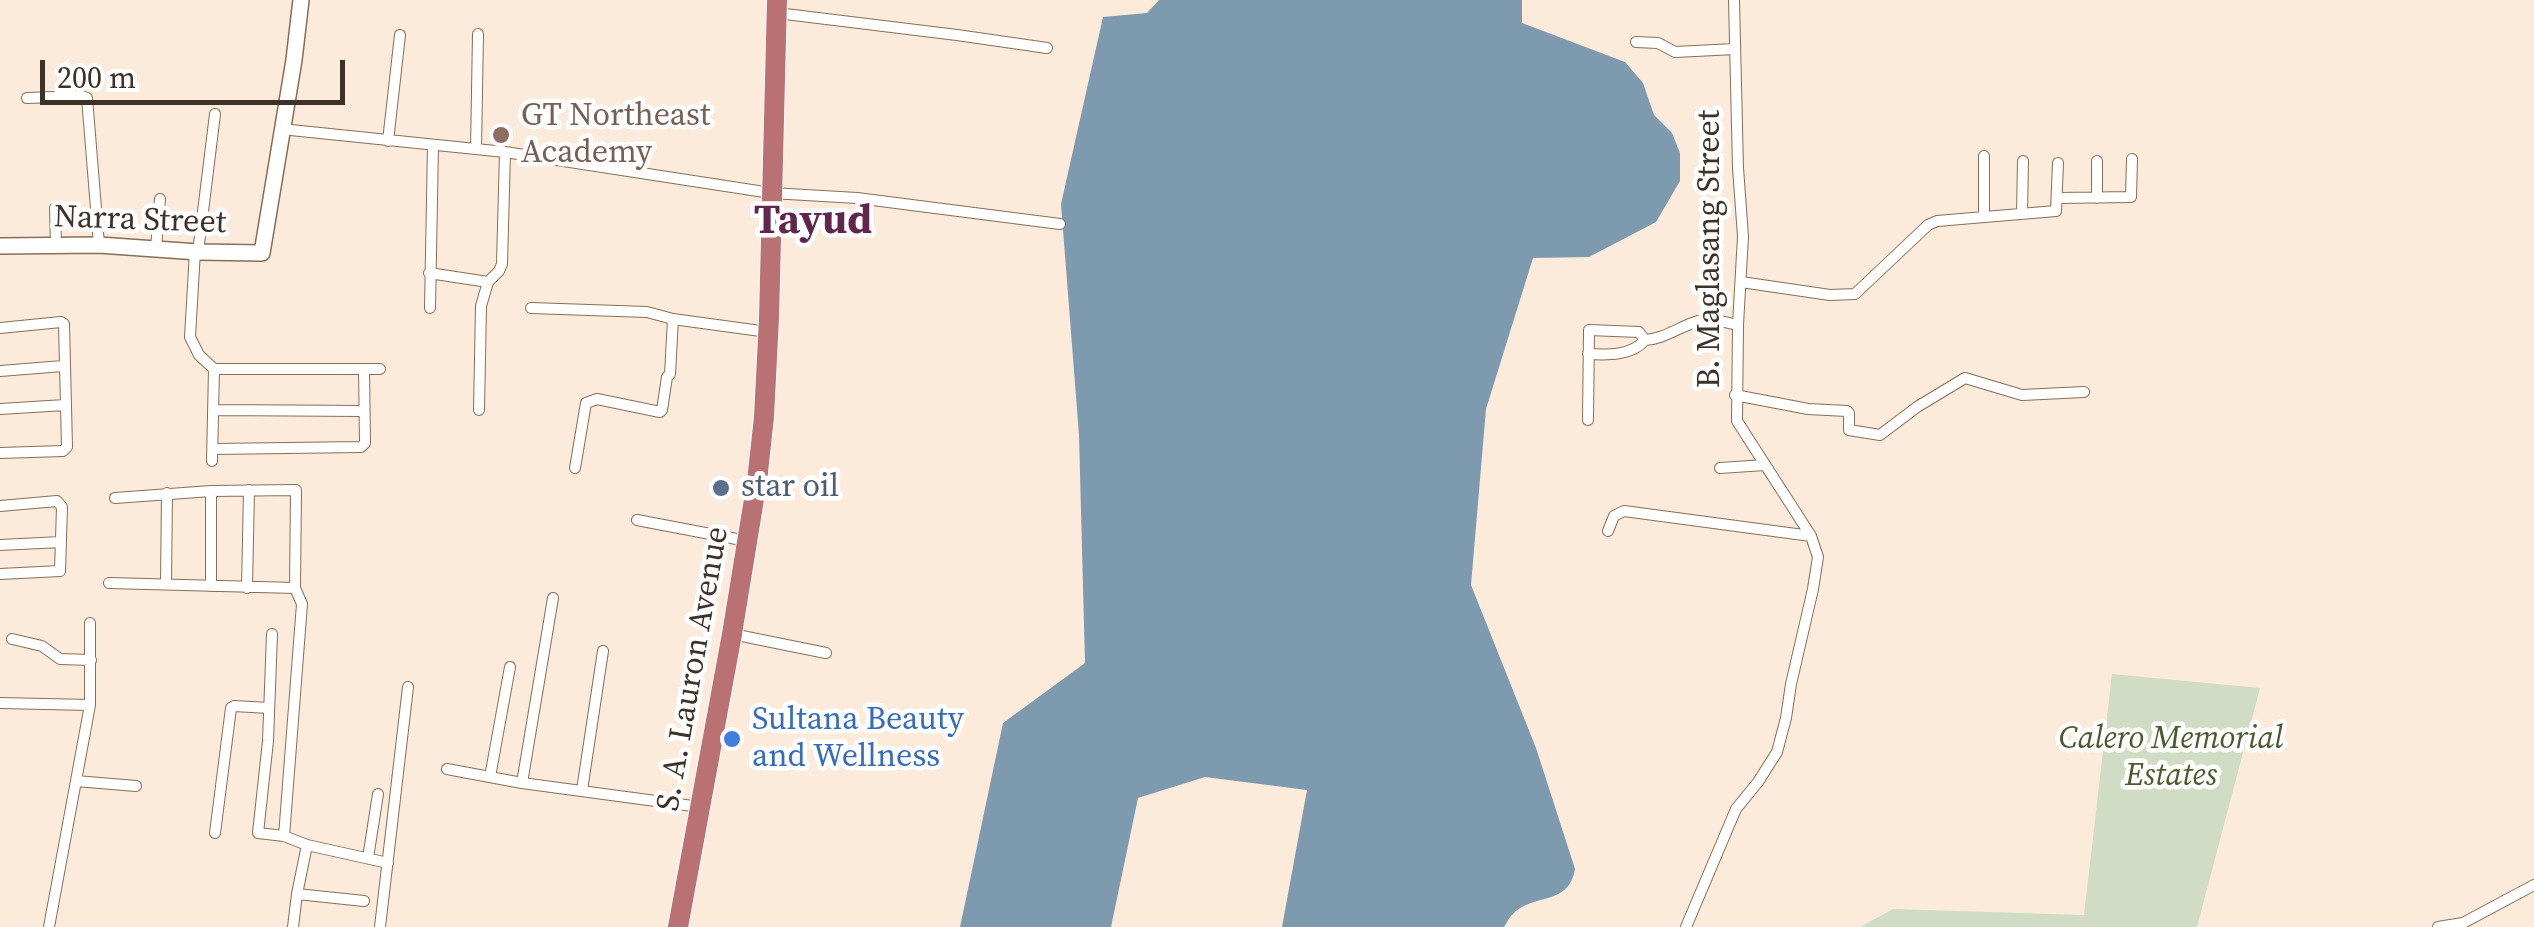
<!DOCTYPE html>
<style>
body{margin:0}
#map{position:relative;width:2534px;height:927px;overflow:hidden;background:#fcebda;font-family:"Source Serif 4",serif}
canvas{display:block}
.scale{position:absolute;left:40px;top:60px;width:305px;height:45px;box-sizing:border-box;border:5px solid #3c3227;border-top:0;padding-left:12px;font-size:30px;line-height:35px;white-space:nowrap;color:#3c3227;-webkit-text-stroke:8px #fff;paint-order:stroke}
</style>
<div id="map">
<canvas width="2534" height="927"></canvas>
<div class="scale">200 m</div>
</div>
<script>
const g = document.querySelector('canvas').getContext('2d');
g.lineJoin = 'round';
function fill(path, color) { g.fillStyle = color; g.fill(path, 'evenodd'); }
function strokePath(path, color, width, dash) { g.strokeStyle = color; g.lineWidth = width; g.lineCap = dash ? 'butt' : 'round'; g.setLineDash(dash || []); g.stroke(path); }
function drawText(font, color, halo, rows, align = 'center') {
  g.font = font + ' "Source Serif 4",serif'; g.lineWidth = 9; g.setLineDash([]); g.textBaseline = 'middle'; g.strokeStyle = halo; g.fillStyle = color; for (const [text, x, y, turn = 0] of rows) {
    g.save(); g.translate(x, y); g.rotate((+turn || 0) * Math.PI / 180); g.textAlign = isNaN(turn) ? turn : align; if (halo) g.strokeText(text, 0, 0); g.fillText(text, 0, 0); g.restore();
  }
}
fill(new Path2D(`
 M2112 674 2260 688 2197 927H1860L1893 909 2084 915Z`), '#d1dcc4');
fill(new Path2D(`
 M1159 0H1522V23L1625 62 1643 83 1654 115 1672 133 1680 153V181L1656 222 1589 257 1533 258 1486 409 1471 585 1536 748 1575 869C1568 907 1535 892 1513 914 1509 917 1507 923 1504 927H1282L1307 790 1205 777 1138 798 1111 927H960L1003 723 1085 663 1079 435 1061 204 1103 17 1147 13Z`), '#7e9aae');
const street = new Path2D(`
 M777 13 957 35 1047 48
 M1636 42 1658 43 1675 52 1735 49
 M27 98 82 96 87 98 99 245
 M281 129 505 152 771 193 857 198 1060 224
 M388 141 400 35
 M476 149 478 34
 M2097 161V198
 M2057 198 2131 197 2132 159
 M55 208 56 246
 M2022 214 2023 161
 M1984 217V156
 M156 248 160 199
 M195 251 190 337 199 355 214 369H380
 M198 252 215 114
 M429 273 488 282
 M1741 282 1830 295 1855 294 1928 225 1937 221 2056 211 2058 163
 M430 308 433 145
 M531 308 647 312 673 319 768 332
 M0 328 61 322 64 324 67 447 63 451 0 453
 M1588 354C1607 355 1632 356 1645 340
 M0 371 63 366
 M1735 395 1808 409 1847 411 1849 413V430L1880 435 1917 407 1965 378 2022 395 2084 392
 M0 409 65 405
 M214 410 364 411
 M479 410 481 306 488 282 499 271 502 264 505 152
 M1588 420 1589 330 1639 332 1645 340C1666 339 1682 324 1703 320 1714 318 1727 323 1738 325
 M213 449 361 447 365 443 364 369
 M212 461 214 369
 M575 468 586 403 597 399 660 412 662 410 667 377 670 374 673 319
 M1720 468 1765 465
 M211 491V586
 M115 498 211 491 296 490 295 588 302 604 284 836
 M0 506 57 501 62 507 60 571 0 574
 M637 520 747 541
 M1608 531 1614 516 1624 511 1811 536
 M0 545 61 542
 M109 583 295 588
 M166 584 167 493
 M247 588 249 490
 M272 634 268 741 258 833 284 836 307 845 388 863
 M732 634 826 653
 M12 639 42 646 60 659 91 660
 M0 703 90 705
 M447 769 522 783 700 807
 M490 777 510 667
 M76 781 136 786
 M522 783 553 598
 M582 790 603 651
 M215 833 231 708 234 706 269 708
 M368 858 378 794
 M297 894 364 901
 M49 927 90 705V623
 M293 927 297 894 307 845
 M380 927 408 687
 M1686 927 1736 809 1758 782 1777 752 1786 718 1791 684 1813 589 1818 557 1811 536 1737 421 1738 325 1743 236 1738 168 1734 0
 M2438 927 2463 923 2534 885`);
const secondary = new Path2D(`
 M0 246 99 245 198 252 262 253 294 60 301 0`);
const highway = new Path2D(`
 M678 927 732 634 757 481 764 417 769 318 777 0`);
strokePath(street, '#876e56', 12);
strokePath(secondary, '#876e56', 18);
strokePath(highway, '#fff', 22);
strokePath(street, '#fff', 10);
strokePath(secondary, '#fff', 15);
strokePath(highway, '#ba7174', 20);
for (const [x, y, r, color] of [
 [501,135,10,"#8d6e63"],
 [721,488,10,"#5c6f8a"],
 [732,739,10,"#3f7fe0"]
]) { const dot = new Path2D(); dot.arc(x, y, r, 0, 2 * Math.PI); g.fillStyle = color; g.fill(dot); strokePath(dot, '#fff', 4); }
drawText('32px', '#785e54', '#fff', [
 ["GT Northeast",521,117],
 ["Academy",521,154]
], 'left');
drawText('32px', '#3c3227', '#fff', [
 ["Narra Street",140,221,2],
 ["B. Maglasang Street",1711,249,-90],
 ["S. A. Lauron Avenue",694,669,-80]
]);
drawText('32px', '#4e5e75', '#fff', [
 ["star oil",741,488]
], 'left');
drawText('32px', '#366cbe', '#fff', [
 ["Sultana Beauty",752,721],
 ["and Wellness",752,758]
], 'left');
drawText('italic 32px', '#495b2c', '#fff', [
 ["Calero Memorial",2171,740],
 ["Estates",2171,777]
]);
drawText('bold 42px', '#62254b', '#fff', [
 ["Tayud",813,222]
]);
</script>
